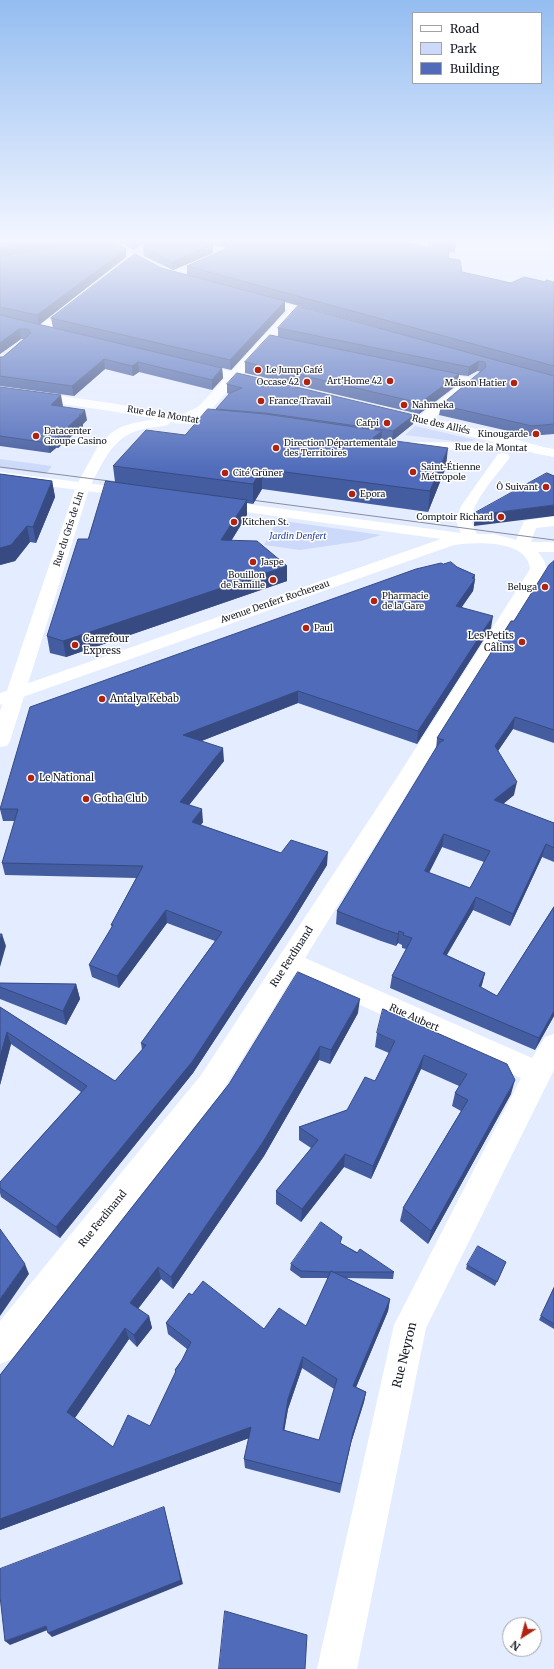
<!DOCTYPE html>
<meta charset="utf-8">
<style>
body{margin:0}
#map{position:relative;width:554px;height:1669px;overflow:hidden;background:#e4ecff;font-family:Merriweather,serif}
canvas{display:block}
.legend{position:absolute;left:412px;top:12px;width:130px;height:72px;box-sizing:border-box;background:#fff;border:1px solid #a2a3a8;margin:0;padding:5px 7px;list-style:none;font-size:12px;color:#161a25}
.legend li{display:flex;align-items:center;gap:8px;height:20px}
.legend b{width:20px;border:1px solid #a2a3a8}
.north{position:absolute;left:502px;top:1617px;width:40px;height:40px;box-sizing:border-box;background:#fff;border:1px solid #a2a3a8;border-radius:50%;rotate:216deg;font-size:11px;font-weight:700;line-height:16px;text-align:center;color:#161a25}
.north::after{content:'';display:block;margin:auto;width:14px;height:18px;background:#b12310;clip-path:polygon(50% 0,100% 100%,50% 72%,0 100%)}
</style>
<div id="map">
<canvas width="554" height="1669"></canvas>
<ul class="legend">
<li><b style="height:5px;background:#fff"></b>Road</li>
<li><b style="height:11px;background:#ccd9fa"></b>Park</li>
<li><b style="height:11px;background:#4f6bba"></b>Building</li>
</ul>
<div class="north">N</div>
</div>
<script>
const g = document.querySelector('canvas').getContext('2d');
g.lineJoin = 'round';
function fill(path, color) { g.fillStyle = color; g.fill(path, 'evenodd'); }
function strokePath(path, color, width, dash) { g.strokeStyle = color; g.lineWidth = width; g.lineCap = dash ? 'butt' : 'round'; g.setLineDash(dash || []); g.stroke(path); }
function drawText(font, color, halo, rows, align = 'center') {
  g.font = font + ' Merriweather,serif'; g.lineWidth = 3; g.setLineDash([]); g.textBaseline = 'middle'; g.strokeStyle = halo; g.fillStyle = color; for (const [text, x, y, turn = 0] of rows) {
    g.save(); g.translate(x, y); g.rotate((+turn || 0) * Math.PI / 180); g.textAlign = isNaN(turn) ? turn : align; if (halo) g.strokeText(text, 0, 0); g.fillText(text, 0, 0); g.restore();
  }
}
fill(new Path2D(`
 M415 426 476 440 462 442 405 435Z
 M0 459 52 466 46 474 0 468Z
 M277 520 381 535 361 541 300 550 264 545Z`), '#ccd9fa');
fill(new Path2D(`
 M101 239H112L163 270 161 272C152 274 108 247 101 239Z
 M164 239C176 238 224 244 232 252L230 254 174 278 169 275 170 273 218 252 166 241Z
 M257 295 328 315 329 317 324 320 297 313 209 412C199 417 186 426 175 423L173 420C178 415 193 410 199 406L288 310 253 300 252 298Z
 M75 300 79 301 80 303 79 305 45 332H37L35 330 37 328 71 301Z
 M429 370 470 378 474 379 476 382 474 385 469 386 470 387 468 390 428 423H418L416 420 418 417 461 384 425 377 423 374 425 371Z
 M538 446 554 449V457L533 453 531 450 533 447Z
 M503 453 508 454 510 457C499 473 470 502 472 522 472 526 475 530 477 534H494L516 540 524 521 554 516V526L536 528 531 542H554V552H538L545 562 546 569 305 958 532 1058 545 1037 554 1034V1070L426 1328 357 1669H317L394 1325 521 1078 294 975 221 1093 12 1359 0 1364V1321L201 1075 396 779 530 569C528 539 474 542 454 545L0 705V693L441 539 217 508 212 507 210 504 212 501 217 500 461 533 456 521 461 506 498 454Z
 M0 472 134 489 139 490 141 493 139 496 134 497 0 480Z`), '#fff');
fill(new Path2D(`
 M193 362 267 380 269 383 267 386 263 387 189 369 187 366 189 363Z
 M0 387 117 404 180 416 226 420 231 421 233 424 231 427 226 428 170 422 168 425C159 427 149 427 140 430 112 437 103 463 90 486L10 741 7 746 0 747V711L76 486 98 446 111 433 121 427 133 423 156 419 117 412 0 395Z
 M384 407 489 432 543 447 545 450 543 453 538 454 507 446 508 447 506 450 501 451 410 449 408 446 410 443 415 442 497 443 379 414 378 411 379 408Z`), '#fff');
strokePath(new Path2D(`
 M0 467 125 483
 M244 499 554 540`), '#878d9d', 1);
fill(new Path2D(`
 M0 239H101V241L126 249V257L39 325 222 368 223 378 212 390 139 372 133 376 105 369 74 396 0 386V357H3L24 339H21L0 354Z
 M114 239H148L134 250Z
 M152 239H389L428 247 430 239 456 244 455 252H449L448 258 462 272 511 283 554 282V434L530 436 439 415 441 405 481 372 477 371 468 376 459 375 457 385 419 414 245 373V362L278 337V328H379L285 302V311L231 370 53 328 51 318 161 268 187 275V266L228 248 213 245V253L173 270 144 256 143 247Z
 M227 384 413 424 393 440 446 467 428 512 262 489 253 504 247 503V515L231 541 287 581 66 657 50 653 47 636 88 539 115 482 113 466 185 435 216 409 229 394 227 393Z
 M0 387 63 406H62L87 420 83 424V426L58 448H56L50 453 0 446Z
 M0 474 52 481 55 497 36 543 30 542 15 561 0 565Z
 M554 476 474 526V524L475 513Z
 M554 561V743L513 729 498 751 514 795 503 804 554 823V862L542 857 510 926 473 910 447 955 485 973 481 987 497 996 554 906V1016L535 1050 390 988 392 976 406 949 402 948V945L398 943 396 946 381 941 336 924 337 911 436 750 437 738ZM442 847 484 862 470 888 429 873Z
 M443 564 457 567 475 575 474 579H475L473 591 462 607 491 628 417 744 298 703 201 741 224 761 189 805 203 822 201 825 281 853 327 865 292 922 193 1073 60 1238 1 1197 0 1193V1182L81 1092 11 1044 0 1085V1007L115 1081 142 1050 141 1043 215 941 167 923 119 988 92 977 89 965 112 927 111 925 136 878 5 875 2 863 15 821H3L0 809Z
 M0 983 76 984 80 999 66 1025 0 999Z
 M358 1013 330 1064 319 1060 264 1156 173 1289 161 1279 138 1309 149 1316 152 1328 137 1347 129 1339 75 1418 113 1447 150 1426 175 1374V1370L182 1360 187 1349 168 1334 166 1323 192 1295 264 1329 306 1326 328 1278H301L290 1270 291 1264 342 1244 394 1272 393 1279 346 1278 390 1299 388 1311 356 1387 366 1392 364 1402 351 1443 340 1493 245 1468 244 1459 249 1438 0 1530V1375L229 1084ZM302 1368 334 1389 319 1440 284 1430 288 1409Z
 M377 1033 511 1094 428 1244 400 1221 403 1208 461 1111 452 1106 455 1093 459 1086 421 1069 371 1179 344 1167 301 1222 276 1204V1191L311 1148 299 1140V1127L347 1110 375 1081 389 1053 375 1047Z
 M506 1262 495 1286 466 1269 467 1265Z
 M554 1287V1329L539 1320Z`), '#445ca0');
fill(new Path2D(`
 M62 239H101V241L0 257V248Z
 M137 239H148L134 250 133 242Z
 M213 244V253L173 270 172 262Z
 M126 249V257L39 325 37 315Z
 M285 301V311L231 370 230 360Z
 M19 329 21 339 0 354V343Z
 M104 359 105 369 74 396 72 386Z
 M479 361 477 371 468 376 469 367Z
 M138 362 139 372 133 376 132 366Z
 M222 368 223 378 212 390V380Z
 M459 374 457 385 419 414 420 403Z
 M61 395 63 406 52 415 51 405Z
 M85 410 87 420 83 424V426L58 448 57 437Z
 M414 415 413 424 392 441 393 431Z
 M382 431 381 450 373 438Z
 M55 437 56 448 50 453 48 443Z
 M448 448 446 467 428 512 430 491Z
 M262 469V489L253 504V484Z
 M52 481 55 497 36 543 33 527Z
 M247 500V515L222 556 221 540Z
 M554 505V516L474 526 476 515Z
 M27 526 30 542 15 561 0 565V548Z
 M287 566V581L66 657 63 641Z
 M475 575 474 581 475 579 473 591 454 617 456 606Z
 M493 616 491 628 417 744 418 731Z
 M298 691V703L184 748 183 735Z
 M515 717 513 729 493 758 495 746Z
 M223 748 224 761 182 814 180 802Z
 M517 782 514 795 492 813 494 800Z
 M202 809 203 822 193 835 192 822Z
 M444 834 442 847 423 884 425 871Z
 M546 844 542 857 510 926 513 914Z
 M328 852 327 865 292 922 193 1073 60 1238 56 1227Z
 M476 897 473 910 440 966 443 954Z
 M166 910 167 923 119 988 117 976Z
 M399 931 398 943 396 946 398 934Z
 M2 934 6 946 0 967V940Z
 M485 973 482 985 476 998 479 986Z
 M76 984 80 999 66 1025 63 1011Z
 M360 999 358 1013 330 1064 331 1050Z
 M554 1011V1016L535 1050 539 1038Z
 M7 1032 11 1044 0 1085V1057Z
 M320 1046 319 1060 264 1156 173 1289 171 1277Z
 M424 1055 421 1069 371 1179 373 1166Z
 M515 1080 511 1094 428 1244 431 1231Z
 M345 1154 344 1167 301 1222 302 1209Z
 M25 1264 29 1274 0 1316V1299Z
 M158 1267 161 1279 133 1315 130 1303Z
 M390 1299 388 1311 352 1397 353 1386Z
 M149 1316 152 1328 137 1347 134 1335Z
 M125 1328 129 1339 72 1422 67 1412Z
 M303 1357 302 1368 288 1409 283 1439V1430L288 1399Z
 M366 1392 364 1402 351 1443 340 1493 353 1433Z
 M251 1427 252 1437 0 1530V1519Z
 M164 1507 183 1584 52 1637 48 1633Z
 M46 1626 50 1629 10 1645 5 1641Z`), '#374b82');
const building = new Path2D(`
 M0 239H62L0 248Z
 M110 239 126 249 37 315 0 307V257Z
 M128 239H137L133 242Z
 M152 239H186L213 244 172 262 143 247Z
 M223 239H389L428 247 430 239H454L456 244H450L448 258 460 260 462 272 511 283 524 277 546 282V280L554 282V366L187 266 230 247 233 244 230 240Z
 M135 254 161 268 285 301 230 360 51 318Z
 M298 306 554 376V424L532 426 441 405 486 367 485 362 479 361 469 367 278 328Z
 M0 315 222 368 212 380 138 362 132 366 104 359 72 386 0 376V357H3L31 333 28 329H19L0 343Z
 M270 335 459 374 420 403 245 362Z
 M237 373 414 415 393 431 265 413 216 409 230 393 242 388 227 384Z
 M0 387 61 395 51 405 85 410 79 415H81L57 437H55L48 443 0 436Z
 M208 409 265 414 382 431 373 438 448 448 430 491 262 469 253 484 113 466 146 430 185 435Z
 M547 473 554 476V505L476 515 475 513Z
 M0 474 52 481 33 527 27 526 11 545 0 548Z
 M106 481 247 500 221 540 257 541 287 566 63 641 47 636 78 539H88Z
 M554 561V730L515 717 495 746 517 782 494 800 554 823V848L546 844 513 914 476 897 443 954 485 973 479 986 497 996 554 907V1011L539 1038 392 976 412 938 403 935 404 933 399 931 398 934 383 929 337 911 439 743 444 740 437 738 511 621H514L549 565ZM444 834 490 851 470 888 425 871Z
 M451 562 457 567 475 575 472 578 475 579 456 606 493 616 418 731 298 691 183 735 223 748 180 802 202 809 192 822 281 853 291 840 328 852 292 910 192 1062 56 1227 0 1188V1182L87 1086 7 1032 0 1057V1007L115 1081 146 1045 141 1043 222 932 166 910 117 976 89 965 113 925H111L143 866 2 863 18 809H0L30 707 416 569 441 563 443 564Z
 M0 934H2L0 940Z
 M298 972 360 999 331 1050 320 1046 263 1142 171 1277 158 1267 130 1303 149 1316 134 1335 125 1328 67 1412 113 1447 128 1415 150 1426 176 1371 175 1370 182 1360 191 1342 166 1323 189 1293 192 1295 203 1281 264 1329 279 1308 306 1326 331 1271 390 1299 353 1386 366 1392 353 1433 341 1484 244 1459 251 1427 0 1519V1375L229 1084ZM303 1357 337 1379 319 1440 283 1430 288 1399Z
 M0 983 76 984 63 1011 0 987Z
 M383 1009 507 1064 515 1080 431 1231 403 1208 468 1100 455 1093 467 1074 424 1055 373 1166 345 1154 302 1209 276 1191 318 1140 299 1127 347 1110 365 1077 375 1081 395 1041 377 1033Z
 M321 1222 342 1237 340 1243 357 1253 360 1249 394 1272H333L331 1271V1272L301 1271 291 1264Z
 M0 1229 25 1264 0 1299Z
 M478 1246 506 1262 497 1282 467 1265Z
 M554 1288V1324L541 1316Z
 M164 1507 181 1580 48 1633 46 1626 5 1641 0 1596V1569Z
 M225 1611 307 1635 305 1669H219Z`);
fill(building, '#4f6bba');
strokePath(building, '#374b82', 1);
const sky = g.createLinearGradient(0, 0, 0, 472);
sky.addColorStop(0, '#94bdf1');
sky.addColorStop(0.51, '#f3f6ff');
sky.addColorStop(1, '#f3f6ff00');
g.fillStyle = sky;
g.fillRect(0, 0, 554, 472);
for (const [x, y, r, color] of [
 [258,370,4,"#b12310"],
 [390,381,4,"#b12310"],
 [307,382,4,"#b12310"],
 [514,383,4,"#b12310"],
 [261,401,4,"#b12310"],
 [404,405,4,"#b12310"],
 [387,423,4,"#b12310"],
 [536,434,4,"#b12310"],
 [36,436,4,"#b12310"],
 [276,448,4,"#b12310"],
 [413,472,4,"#b12310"],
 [225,473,4,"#b12310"],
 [546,487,4,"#b12310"],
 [352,494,4,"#b12310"],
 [501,517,4,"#b12310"],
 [234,522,4,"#b12310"],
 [253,562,4,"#b12310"],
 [273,580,4,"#b12310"],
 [545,587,4,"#b12310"],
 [374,601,4,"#b12310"],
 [306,628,4,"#b12310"],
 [522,642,4,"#b12310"],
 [75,645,4,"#b12310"],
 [102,699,4,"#b12310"],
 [31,778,4,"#b12310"],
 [86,799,4,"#b12310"]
]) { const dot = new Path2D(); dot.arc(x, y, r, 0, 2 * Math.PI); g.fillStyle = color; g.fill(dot); strokePath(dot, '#fff', 1.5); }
drawText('9px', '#161a25', '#fff', [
 ["Le Jump Café",266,370],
 ["Art'Home 42",382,381,"right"],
 ["Occase 42",299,382,"right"],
 ["Maison Hatier",506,383,"right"],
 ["France Travail",269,401],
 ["Nahmeka",412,405],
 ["Cafpi",379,423,"right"],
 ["Datacenter",44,431],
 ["Groupe Casino",44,441],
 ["Kinougarde",528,434,"right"],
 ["Direction Départementale",284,443],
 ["des Territoires",284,453],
 ["Saint-Étienne",421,467],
 ["Métropole",421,477],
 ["Cité Grüner",233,473],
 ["Ô Suivant",538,487,"right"],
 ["Epora",360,494],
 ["Comptoir Richard",493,517,"right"],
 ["Kitchen St.",242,522],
 ["Jaspe",261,562],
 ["Bouillon",265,575,"right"],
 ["de Famille",265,585,"right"],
 ["Beluga",537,587,"right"],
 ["Pharmacie",382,596],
 ["de la Gare",382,606],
 ["Paul",314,628]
], 'left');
drawText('9px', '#161a25', '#fff', [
 ["Rue de la Montat",163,415,9],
 ["Rue des Alliés",441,425,13],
 ["Rue de la Montat",491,448,1],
 ["Rue du Gris de Lin",69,529,-72],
 ["Avenue Denfert Rochereau",275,602,-19]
]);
drawText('italic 9px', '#2943a3', '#fff', [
 ["Jardin Denfert",298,536]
]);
drawText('10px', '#161a25', '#fff', [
 ["Les Petits",514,636,"right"],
 ["Câlins",514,648,"right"],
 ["Carrefour",83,639],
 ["Express",83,651],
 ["Antalya Kebab",110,699],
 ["Le National",39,778],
 ["Gotha Club",94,799]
], 'left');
drawText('10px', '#161a25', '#fff', [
 ["Rue Ferdinand",292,957,-57],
 ["Rue Aubert",414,1018,24],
 ["Rue Ferdinand",103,1219,-51]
]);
drawText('12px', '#161a25', '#fff', [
 ["Rue Neyron",405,1355,-76]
]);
</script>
